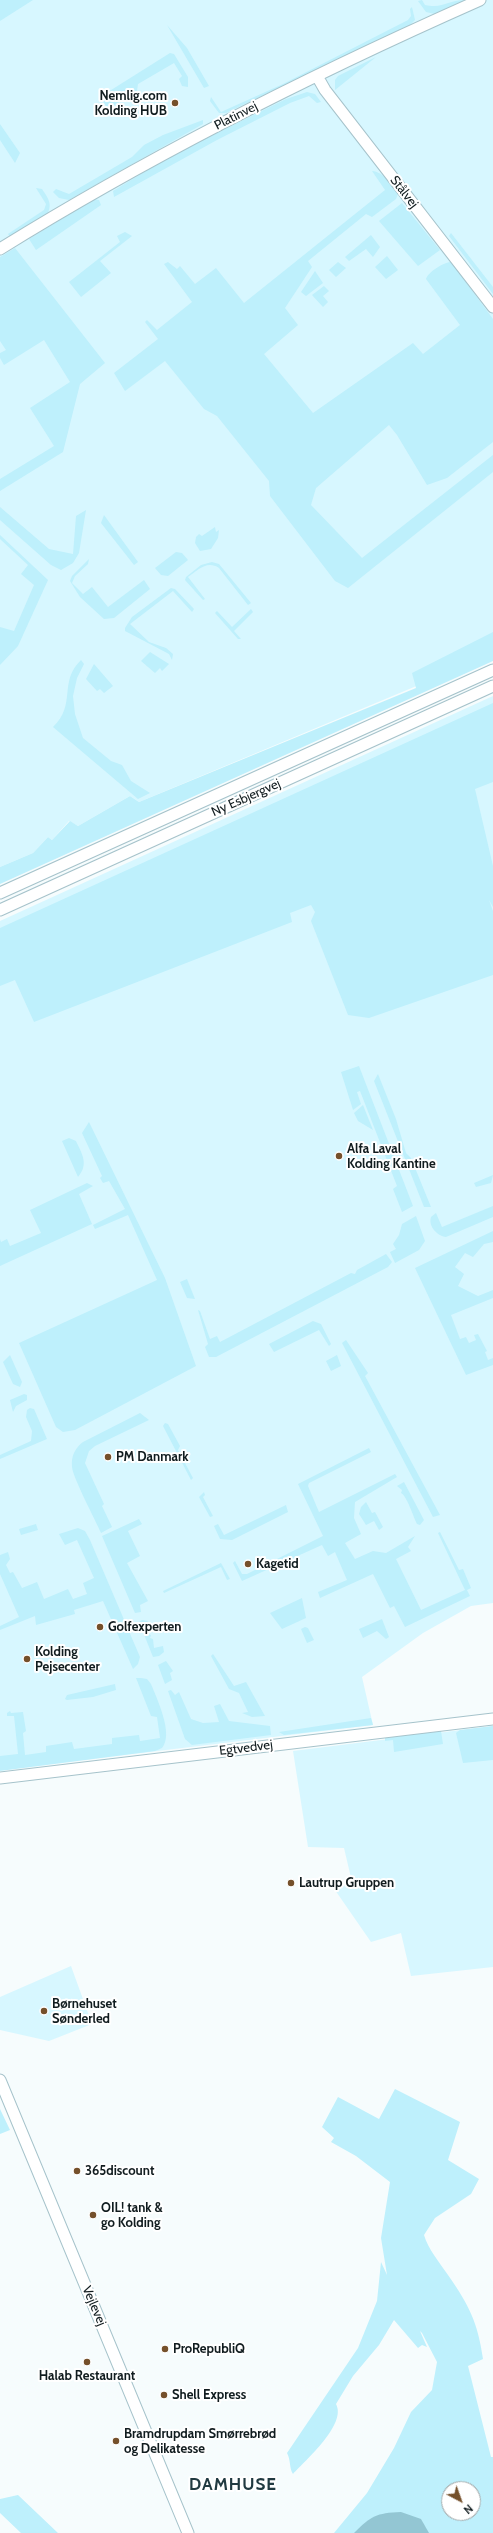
<!DOCTYPE html>
<meta charset="utf-8">
<style>
body{margin:0}
#map{position:relative;width:493px;height:2533px;overflow:hidden;background:#f6fcfd;font-family:Cabin,sans-serif}
canvas{display:block}
.north{position:absolute;left:441px;top:2481px;width:40px;height:40px;box-sizing:border-box;background:#fff;border:1px solid #a0a4a5;border-radius:50%;rotate:139deg;font-size:11px;font-weight:700;line-height:16px;text-align:center;color:#111c1f}
.north::after{content:'';display:block;margin:auto;width:14px;height:18px;background:#75502b;clip-path:polygon(50% 0,100% 100%,50% 72%,0 100%)}
</style>
<div id="map">
<canvas width="493" height="2533"></canvas>
<div class="north">N</div>
</div>
<script>
const g = document.querySelector('canvas').getContext('2d');
g.lineJoin = 'round';
function fill(path, color) { g.fillStyle = color; g.fill(path, 'evenodd'); }
function strokePath(path, color, width, dash) { g.strokeStyle = color; g.lineWidth = width; g.lineCap = dash ? 'butt' : 'round'; g.setLineDash(dash || []); g.stroke(path); }
function drawText(font, color, halo, rows, align = 'center') {
  g.font = font + ' Cabin,sans-serif'; g.lineWidth = 4; g.setLineDash([]); g.textBaseline = 'middle'; g.strokeStyle = halo; g.fillStyle = color; for (const [text, x, y, turn = 0] of rows) {
    g.save(); g.translate(x, y); g.rotate((+turn || 0) * Math.PI / 180); g.textAlign = isNaN(turn) ? turn : align; if (halo) g.strokeText(text, 0, 0); g.fillText(text, 0, 0); g.restore();
  }
}
fill(new Path2D(`
 M6 0H493V654L139 802 130 796 78 826 69 821 52 840 48 837 33 853 0 867V4Z
 M493 696V1603L471 1606 423 1633 362 1677 373 1725 0 1770V921Z
 M493 1726V1967L411 1976 401 1933 371 1942 335 1890 352 1882 344 1848 308 1847 293 1751Z
 M71 1966 92 2024 49 2041 0 2030V1997Z`), '#d7f7ff');
fill(new Path2D(`
 M0 0H33L0 21Z
 M422 0 425 5C444 9 447 0 465 0L435 14 426 12 418 1Z
 M412 7 415 20 409 26 226 113H219L210 101 211 97 221 112 283 84 408 20 411 16 410 9Z
 M167 25 187 48 209 86 204 88Z
 M170 53 174 54 188 77V87L182 86 179 79 182 76 174 63 138 84 137 91 108 109 100 97Z
 M376 57 335 90V80L338 76Z
 M307 92 315 94 321 102 317 103 309 96 290 103 217 140 114 197 113 191 164 160 215 134 286 99Z
 M203 120V124L69 200 59 198 53 192 56 189 69 194 132 157 144 145 163 135Z
 M0 124 20 153 15 163 0 140Z
 M372 171C384 172 390 184 398 194L396 199 372 217 366 214 308 261 312 267 285 308 298 325 264 354 313 413 413 343 423 354 460 325 426 279C428 272 444 262 451 262L493 319V442L447 478 427 485 397 435 389 425 316 488 311 505 362 558 493 455V472L348 588 335 581 270 496 269 481 217 416 204 409 165 361 125 391 114 373 158 339 145 322 147 320 157 330 192 302 164 264 168 262 177 269 180 266 195 284 216 268 244 303 385 190Z
 M36 188 42 189C48 198 53 204 47 215L10 237 8 234 44 210 46 204Z
 M94 199 99 200 101 205 36 250 29 239Z
 M402 203 440 250 418 266 379 221Z
 M125 232 132 236 100 261 111 273 81 297 69 282 120 242 117 236Z
 M451 233 493 287V294L449 236Z
 M371 235 380 247 373 257 366 249 349 261 345 257Z
 M15 248 105 363 80 384 63 452 0 491V479L54 446 30 408 70 382 44 340 4 365 0 358V353L6 350 0 341V257Z
 M387 256 398 270 386 279 375 267Z
 M338 262 346 268 336 277 329 270Z
 M315 271 323 283 306 296 301 292Z
 M324 286 329 291 323 296 328 302 323 307 312 295Z
 M0 507 49 549 73 554 76 516 86 510 79 553 73 563 61 570 51 565 0 520Z
 M104 515 138 562 134 565 101 523Z
 M215 527 216 532 219 530 218 538 211 549 200 551 195 543 196 537 199 534 202 536Z
 M0 535 48 580 18 646 0 665V627L14 631 34 585 21 574 28 565 0 539Z
 M176 552 182 553 188 560 168 576 161 575 155 568Z
 M89 559 88 564 75 576 72 583 83 594 92 587 108 607 144 580 150 589 114 618 104 619 80 597 70 581 72 576Z
 M212 562 219 564 251 603 248 605 219 568C207 560 198 570 188 577L205 599 203 600 185 580 186 577 201 565Z
 M171 588 175 589 194 609 192 612 173 591 130 624 149 642 166 648 173 654 172 660 169 654 125 631V628L132 617Z
 M251 609 253 612 234 631 241 639H238L215 613 217 611 232 627Z
 M493 632V661L0 884V867L33 853 48 837 52 840 70 821 78 826 130 796 139 802 416 688 412 673Z
 M150 652 169 664 162 671 160 668 155 673 141 661Z
 M81 660 84 664 77 678 73 696 75 714 83 738 111 761 122 765 131 781 150 793 138 799 53 727C77 704 58 682 81 660Z
 M94 664 113 686 104 693 100 689 97 691 86 679Z
 M493 703V782L475 789 493 866V907L489 900 493 911V975L369 1018 348 1015 311 921 315 912 311 905 290 913 292 922 34 1022 15 980 0 986V928Z
 M359 1066 413 1206 402 1212 393 1189 397 1186 360 1091 357 1092 361 1104 353 1110 341 1072Z
 M378 1074 396 1119 406 1153 411 1158 431 1207H424L374 1081Z
 M363 1105 373 1130 358 1121 354 1113Z
 M89 1122 165 1278 196 1366 75 1430 63 1432 56 1427 19 1343 157 1280 128 1215 95 1229 93 1225 125 1209 109 1181 103 1183 100 1178 102 1176 82 1133Z
 M69 1138 76 1141C82 1154 89 1164 78 1177L62 1141Z
 M493 1175 491 1183 476 1187 474 1183Z
 M87 1183 93 1186 79 1194 92 1224 0 1266V1239L1 1242 7 1239 10 1246 41 1233 30 1210Z
 M493 1206V1217L446 1237C437 1236 428 1226 431 1217L436 1213 442 1227Z
 M416 1216 425 1241 419 1250 395 1263 390 1252 396 1249 393 1244 399 1235 402 1224Z
 M493 1231V1242L484 1244 473 1257 465 1253 455 1267 464 1274 458 1286 478 1296 493 1290V1298L451 1315 460 1339 466 1337 469 1343 476 1340 474 1335 478 1334 487 1351 485 1352 488 1360 493 1358V1365L466 1375 415 1268Z
 M386 1254 392 1262 388 1267 216 1357H209L205 1347 208 1344 198 1310 200 1311 210 1339 217 1336 220 1342 351 1273 355 1274 357 1270Z
 M187 1279 195 1299 187 1298 180 1282Z
 M313 1321 321 1324 331 1344 329 1346 319 1330 274 1352 269 1344Z
 M346 1340 368 1373 365 1376 440 1515 433 1517 342 1343Z
 M10 1355 22 1382 20 1387 13 1384 3 1362Z
 M337 1355 341 1366 331 1371 326 1361Z
 M24 1394 27 1395V1400L16 1406 13 1412 10 1400Z
 M30 1408 34 1409 47 1439 0 1459V1455L31 1441 32 1431 26 1417 27 1410Z
 M140 1413 149 1420 95 1446 89 1451 85 1463 104 1504 102 1506 112 1527 101 1533C95 1519 73 1478 72 1467 71 1456 75 1448 83 1442Z
 M165 1423 168 1424 180 1446 178 1450 193 1478 191 1480 163 1426Z
 M369 1448 371 1452 309 1483 308 1486 319 1512 395 1474 397 1477 355 1502 354 1518 361 1534 345 1543 355 1559 373 1551 386 1553 415 1536 408 1547 411 1551 396 1559 421 1610 465 1590 438 1533 440 1532 459 1570 463 1569 471 1588 467 1590 470 1596 405 1627 394 1606 390 1608 373 1574 320 1598 318 1592 347 1580 335 1552 328 1556 322 1545 242 1581 233 1563 235 1561 242 1574H247L323 1536 298 1484Z
 M404 1482 424 1520 420 1525 417 1524C413 1516 407 1496 401 1493L402 1490 397 1486Z
 M204 1492 205 1495 203 1497 213 1516 210 1517 199 1497Z
 M366 1502 372 1513 375 1512 383 1527 379 1530 374 1521 366 1525 359 1514 361 1507Z
 M286 1505 288 1512 232 1540 220 1539 214 1526 218 1524 224 1535Z
 M139 1519 142 1524 128 1531 140 1556 127 1563 148 1601 140 1605 141 1612 135 1613 102 1536Z
 M36 1524 38 1530 21 1535 19 1529Z
 M78 1528 85 1531 90 1540 140 1657 138 1664 133 1669 103 1601 74 1610 75 1614 36 1625 35 1616 0 1630V1626L19 1617 0 1574V1555L8 1552 10 1559 6 1565 10 1573 13 1572 22 1588 37 1582 44 1599 68 1589 73 1599 87 1594 83 1583 94 1578 77 1540 65 1545 59 1534Z
 M221 1563 230 1579 227 1580 221 1567 164 1593 163 1591Z
 M302 1598 306 1618 282 1629 270 1613Z
 M382 1619 389 1637 386 1639 377 1631 363 1638 359 1629Z
 M142 1620 148 1621 146 1624 148 1634 151 1635 150 1638 153 1639 154 1648 163 1646 164 1652 159 1656 153 1657 139 1622Z
 M305 1627 308 1628 314 1640 307 1643 301 1629Z
 M213 1654 234 1686 246 1682 265 1716 252 1717 242 1713 248 1712 239 1693 229 1689 211 1656Z
 M166 1661 173 1671 170 1673 172 1680 165 1684 158 1665Z
 M141 1678 147 1679 151 1684C157 1699 174 1734 162 1748L155 1751 0 1771V1756L18 1754 14 1716H7V1713L10 1711 11 1713 23 1712 26 1731 23 1733 25 1755 46 1752V1746L72 1742 74 1749 112 1744V1738L139 1735 140 1741 160 1738 157 1717 151 1716 136 1678Z
 M115 1684 116 1690 93 1697 67 1700 65 1699 67 1695Z
 M171 1690 175 1695 179 1692 191 1719 203 1723 219 1722 214 1706 220 1704 229 1721 270 1726 271 1735 192 1745 185 1739 168 1691Z
 M371 1718 373 1725 284 1735 279 1732Z
 M493 1726V1760L463 1763 456 1733 460 1730Z
 M441 1731 443 1744 394 1752 393 1740 385 1741V1738Z
 M395 2089 460 2122 448 2160 479 2179 471 2194 435 2218 424 2235C428 2249 440 2263 448 2275 469 2305 478 2323 483 2359L468 2366 491 2457H493V2533H334L367 2493 394 2448 411 2412 432 2390 437 2362 422 2333 420 2331 427 2347 422 2345 418 2348 394 2320 379 2345 353 2376 336 2404C347 2424 306 2460 293 2474 289 2468 291 2460 287 2453L358 2348 377 2301 381 2262 387 2275 381 2238 390 2182 356 2156 331 2142 334 2138 322 2127 338 2097 379 2119ZM449 2489H473V2513H449Z
 M0 2109 10 2130 0 2134Z
 M18 2495 58 2533H21L0 2513V2499Z`), '#bef0fc');
fill(new Path2D(`
 M401 2512 421 2519 429 2533H354C371 2516 376 2513 401 2512Z`), '#93c6d3');
const minor = new Path2D(`
 M317 76 325 90 493 307
 M0 249C153 154 315 73 480 0
 M0 893 493 670
 M0 910 493 686
 M0 1778 493 1719
 M0 2080 188 2533`);
strokePath(minor, '#a6c3cb', 13);
strokePath(minor, '#fff', 11);
for (const [x, y, r, color] of [
 [175,103,4,"#75502b"],
 [339,1156,4,"#75502b"],
 [108,1457,4,"#75502b"],
 [248,1564,4,"#75502b"],
 [100,1627,4,"#75502b"],
 [27,1659,4,"#75502b"],
 [291,1883,4,"#75502b"],
 [44,2011,4,"#75502b"],
 [77,2171,4,"#75502b"],
 [93,2215,4,"#75502b"],
 [165,2349,4,"#75502b"],
 [87,2362,4,"#75502b"],
 [164,2395,4,"#75502b"],
 [116,2441,4,"#75502b"]
]) { const dot = new Path2D(); dot.arc(x, y, r, 0, 2 * Math.PI); g.fillStyle = color; g.fill(dot); strokePath(dot, '#fff', 1.5); }
drawText('bold 13px', '#111c1f', '#fff', [
 ["Nemlig.com",167,96,"right"],
 ["Kolding HUB",167,111,"right"],
 ["Alfa Laval",347,1149],
 ["Kolding Kantine",347,1164],
 ["PM Danmark",116,1457],
 ["Kagetid",256,1564],
 ["Golfexperten",108,1627],
 ["Kolding",35,1652],
 ["Pejsecenter",35,1667],
 ["Lautrup Gruppen",299,1883],
 ["Børnehuset",52,2004],
 ["Sønderled",52,2019],
 ["365discount",85,2171],
 ["OIL! tank &",101,2208],
 ["go Kolding",101,2223],
 ["ProRepubliQ",173,2349],
 ["Halab Restaurant",87,2376,"center"],
 ["Shell Express",172,2395],
 ["Bramdrupdam Smørrebrød",124,2434],
 ["og Delikatesse",124,2449]
], 'left');
drawText('13px', '#111c1f', '#fff', [
 ["Platinvej",236,116,-27],
 ["Stålvej",404,192,52],
 ["Ny Esbjergvej",246,798,-24],
 ["Egtvedvej",246,1748,-7],
 ["Vejlevej",94,2306,67]
]);
g.letterSpacing = '1px';
drawText('bold 17px', '#213a41', '#fff', [
 ["DAMHUSE",233,2485]
]);
g.letterSpacing = '0px';
</script>
